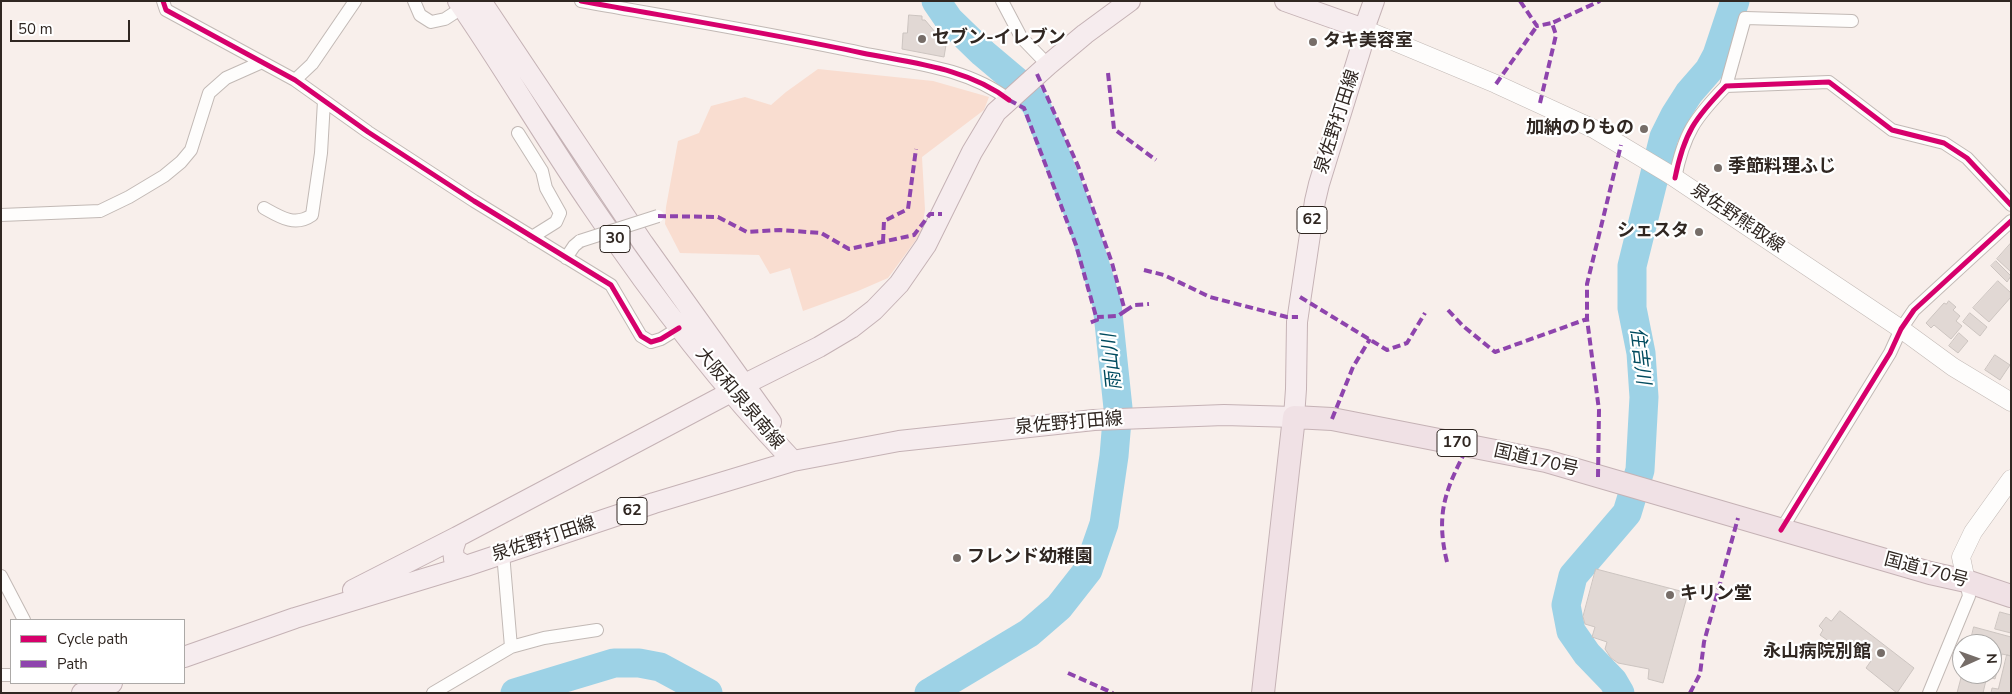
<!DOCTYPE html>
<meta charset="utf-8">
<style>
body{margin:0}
#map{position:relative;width:2012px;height:694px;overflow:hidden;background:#f8efeb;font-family:"Nunito Sans",sans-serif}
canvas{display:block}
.frame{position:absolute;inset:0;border:2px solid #302722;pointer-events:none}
.legend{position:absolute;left:10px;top:619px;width:175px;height:65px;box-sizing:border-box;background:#fff;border:1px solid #aca9a7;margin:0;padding:6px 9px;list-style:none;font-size:15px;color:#302722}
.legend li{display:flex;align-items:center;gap:10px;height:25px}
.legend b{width:25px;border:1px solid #aca9a7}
.north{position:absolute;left:1952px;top:634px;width:50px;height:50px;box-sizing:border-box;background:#fff;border:1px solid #aca9a7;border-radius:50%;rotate:88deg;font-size:14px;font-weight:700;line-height:20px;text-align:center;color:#302722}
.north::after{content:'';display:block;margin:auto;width:18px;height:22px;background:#766d68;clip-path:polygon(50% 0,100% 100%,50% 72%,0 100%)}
.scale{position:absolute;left:10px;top:20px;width:120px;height:22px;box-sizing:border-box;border:2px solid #302722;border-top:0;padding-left:6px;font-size:15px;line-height:18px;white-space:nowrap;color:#302722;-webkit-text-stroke:4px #fff;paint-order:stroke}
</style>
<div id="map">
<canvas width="2012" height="694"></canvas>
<div class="frame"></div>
<ul class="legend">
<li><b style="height:6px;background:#d6006c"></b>Cycle path</li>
<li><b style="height:6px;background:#8e44ad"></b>Path</li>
</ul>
<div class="north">N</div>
<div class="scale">50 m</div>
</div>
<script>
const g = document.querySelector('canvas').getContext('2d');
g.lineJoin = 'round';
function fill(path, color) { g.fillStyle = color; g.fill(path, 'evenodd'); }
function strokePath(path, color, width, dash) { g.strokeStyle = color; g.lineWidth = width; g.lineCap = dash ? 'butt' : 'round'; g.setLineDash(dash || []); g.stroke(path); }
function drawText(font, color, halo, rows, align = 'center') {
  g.font = font + ' "Nunito Sans","Noto Sans JP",sans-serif'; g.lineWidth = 4.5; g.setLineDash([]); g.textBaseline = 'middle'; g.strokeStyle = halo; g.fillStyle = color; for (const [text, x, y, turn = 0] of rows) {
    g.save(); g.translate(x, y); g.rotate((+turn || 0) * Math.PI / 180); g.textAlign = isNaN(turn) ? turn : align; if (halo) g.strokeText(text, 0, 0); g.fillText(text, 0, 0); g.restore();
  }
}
fill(new Path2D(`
 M818 69 933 81 989 97 984 110 922 157 925 210 921 233 888 278 858 291 803 311 790 268 770 274 759 255 680 253 665 224 666 207 678 141 699 133 711 106 745 97 771 105 786 92Z`), '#f9ddd0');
strokePath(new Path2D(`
 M515 693 614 663H639L660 667 708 693
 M929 693 1029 633 1059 607 1088 570 1104 524 1114 456 1118 408 1107 304 1081 219 1036 105 1015 80 983 53 949 20 936 1
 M1620 693 1613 681 1587 654 1571 631 1566 605 1573 576 1627 513 1640 470 1644 397 1641 353 1632 308V266L1664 137 1675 115 1689 93 1709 70 1717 55 1735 1`), '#9dd2e6', 29);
const building = new Path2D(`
 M909 15 922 16V20H925L946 45 944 57 902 49 903 33H907Z
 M2011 243V272L1997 259Z
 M1996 261 2011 276 2007 282 1991 266Z
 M1998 281 2011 293V297L1989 322 1973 308Z
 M1949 301 1956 307 1953 310 1960 316 1956 321 1962 326 1951 339 1934 325 1931 328 1926 323 1944 303 1946 304Z
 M1970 313 1987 327 1980 336 1963 322Z
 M1959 333 1968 341 1958 353 1949 346Z
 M1995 355 2010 365 2000 380 1985 370Z
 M1596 569 1688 593 1663 683 1648 679 1649 669 1618 663 1611 658 1605 649 1607 642 1592 637 1595 627 1585 624 1583 617Z
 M1840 611 1914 668 1897 693 1866 668 1873 658 1860 649 1853 658 1820 635 1823 630 1819 626 1826 617 1831 621Z
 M2000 612 2011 615V633L1995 629Z
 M1974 627 2011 637V656L2002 654 1995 679 1987 676 1983 693H1957L1962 674H1992V644H1970Z
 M2007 655 2011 656V693H1991L1992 688 1998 689Z`);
fill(building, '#e1d8d4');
strokePath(building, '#ccc4c0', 1);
const street = new Path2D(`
 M163 1 166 10 295 80 368 132 474 201 611 285 641 336 651 342 661 339 679 328
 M414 1 420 15 431 22 445 19 468 4
 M581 1C675 18 769 33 862 53 912 63 968 68 1009 100
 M1002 1 1021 37 1048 65
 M295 80 312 64 355 1
 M1726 86 1745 18 1852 21
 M518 133 542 171 546 188 560 213 556 222 532 237
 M1675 178C1684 133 1695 118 1726 86L1829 82 1892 130 1944 143 1967 158 2011 205
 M264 208C280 217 295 227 312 215L321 153 324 101
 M1 215 100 211 129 197 164 176 181 162 191 150 209 93 226 78 262 62
 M566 258 574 246 580 241
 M1781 530 1890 353 1901 329 1914 310 2011 221
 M1 576 24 620
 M511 647 544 638 597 630
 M1 675H11
 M433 693 511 647 503 553
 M1929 693 1969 596 1966 581`);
const secondary = new Path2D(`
 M1364 29 1496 84 1594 129 1669 174 1901 329 1953 367 2011 402
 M1966 581 1961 557 1973 532 2011 479`);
const primary = new Path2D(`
 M458 1C505 69 546 140 593 208 653 297 719 383 793 461
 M481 1 643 243 771 422
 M1285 1 1364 29
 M745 384 819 347 851 328 874 310 899 284 926 245 972 152 996 112 1048 65 1085 34 1130 1
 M466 566 454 559 453 549 457 537 731 392
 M353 590 457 537
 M184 657 295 618 466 566 654 503 793 461 899 441 1094 420 1224 415 1294 417 1296 389 1297 322 1315 201 1319 184 1361 48 1364 29 1374 1
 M82 693 112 683`);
const highway = new Path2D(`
 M1263 693 1294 417 1332 419 1546 461 1930 573 1966 581 2011 596`);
strokePath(street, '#c2b9b5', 14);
strokePath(secondary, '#c2b9b5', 19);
strokePath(primary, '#c5b2b5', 22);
strokePath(highway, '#c5b2b5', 24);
strokePath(street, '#fefdfc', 12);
strokePath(secondary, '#fefdfc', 18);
strokePath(primary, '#f6ecee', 20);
strokePath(highway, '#f0e1e5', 22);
const streetBridge = new Path2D(`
 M580 241 658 216`);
strokePath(streetBridge, '#c2b9b5', 14, []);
strokePath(streetBridge, '#fefdfc', 12);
strokePath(new Path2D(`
 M1520 1 1537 26 1552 23
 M1108 73 1114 129 1156 160
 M1037 74 1078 166 1112 263 1125 311 1118 316 1097 317
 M1496 84 1537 26
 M1009 100 1024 108 1076 245 1097 320 1089 323
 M1540 103 1556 35 1552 23 1600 1
 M658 216 718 217 747 232 780 230 821 233 849 249 914 235 930 214H942
 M883 242 884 221 908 209 916 149
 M1144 270 1164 275 1210 297 1287 317H1298
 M1300 297 1387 350 1407 343 1425 313
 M1448 310 1463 326 1495 352 1587 319
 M1125 311 1134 305 1149 304
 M1332 419 1353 367 1370 339
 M1598 477 1599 410 1587 319V284L1621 145
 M1447 562C1435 512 1446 489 1468 446
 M1068 673 1113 693
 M1690 693 1700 674 1704 642 1738 518`), '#8e44ad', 4, [8, 4]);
strokePath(new Path2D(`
 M163 1 166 10 295 80 368 132 474 201 611 285 641 336 651 342 661 339 679 328
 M581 1C675 18 769 33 862 53 912 63 968 68 1009 100
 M1675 178C1684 133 1695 118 1726 86L1829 82 1892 130 1944 143 1967 158 2011 205
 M1781 530 1890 353 1901 329 1914 310 2011 221`), '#d6006c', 5);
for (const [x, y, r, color] of [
 [922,39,5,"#766d68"],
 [1313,42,5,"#766d68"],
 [1644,129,5,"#766d68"],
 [1718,168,5,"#766d68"],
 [1699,232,5,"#766d68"],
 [957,558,5,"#766d68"],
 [1670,595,5,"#766d68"],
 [1881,653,5,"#766d68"]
]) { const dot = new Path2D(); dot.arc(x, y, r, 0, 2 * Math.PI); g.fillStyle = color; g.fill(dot); strokePath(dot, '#fff', 2); }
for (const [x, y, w] of [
 [1312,220,30],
 [615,239,30],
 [1457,443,40],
 [632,511,30]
]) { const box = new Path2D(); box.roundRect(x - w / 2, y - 13.5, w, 27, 4); g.fillStyle = '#fff'; g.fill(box); strokePath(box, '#302722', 1); }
drawText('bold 16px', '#302722', null, [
 ["62",1312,220],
 ["30",615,239],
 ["170",1457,443],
 ["62",632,511]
]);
drawText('bold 18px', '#302722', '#fff', [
 ["セブン-イレブン",932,39],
 ["タキ美容室",1323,42],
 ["加納のりもの",1634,129,"right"],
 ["季節料理ふじ",1728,168],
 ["シェスタ",1689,232,"right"],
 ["フレンド幼稚園",967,558],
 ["キリン堂",1680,595],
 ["永山病院別館",1871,653,"right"]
], 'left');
drawText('18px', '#302722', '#fff', [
 ["泉佐野打田線",1338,122,-72],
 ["泉佐野熊取線",1737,219,34],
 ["大阪和泉泉南線",739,399,50],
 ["泉佐野打田線",1069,424,-5],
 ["国道170号",1536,461,13],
 ["泉佐野打田線",544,540,-18],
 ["国道170号",1926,571,15]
]);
drawText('italic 19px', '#014b5f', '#fff', [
 ["住吉川",1639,356,83],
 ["雨山川",1113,362,-96]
]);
</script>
